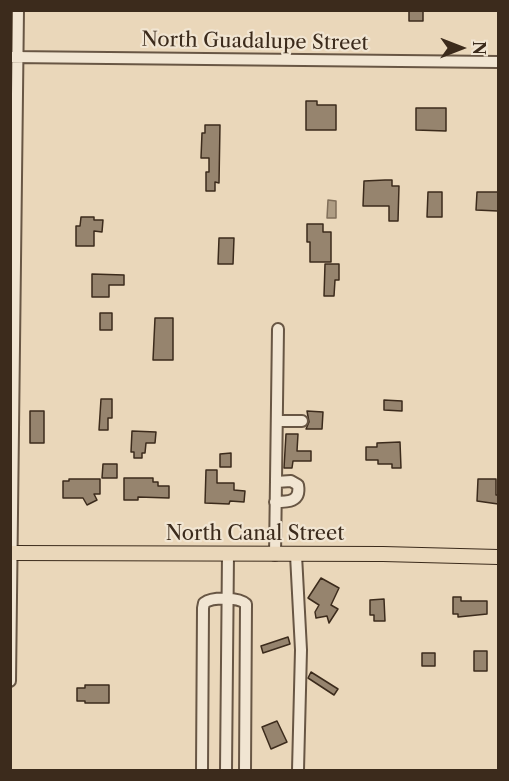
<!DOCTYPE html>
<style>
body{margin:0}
#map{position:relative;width:509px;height:781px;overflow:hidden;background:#ead7ba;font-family:"Libre Caslon Text",serif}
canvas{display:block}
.frame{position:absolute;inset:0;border:12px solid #3c2b1c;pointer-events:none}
.north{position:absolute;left:431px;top:18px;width:60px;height:60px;-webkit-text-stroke:4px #f1e5d2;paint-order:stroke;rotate:90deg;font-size:16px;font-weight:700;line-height:24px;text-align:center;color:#3c2b1c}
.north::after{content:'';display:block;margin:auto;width:21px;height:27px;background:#3c2b1c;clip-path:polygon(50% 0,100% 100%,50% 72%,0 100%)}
</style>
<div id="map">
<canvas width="509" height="781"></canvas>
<div class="frame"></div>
<div class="north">N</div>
</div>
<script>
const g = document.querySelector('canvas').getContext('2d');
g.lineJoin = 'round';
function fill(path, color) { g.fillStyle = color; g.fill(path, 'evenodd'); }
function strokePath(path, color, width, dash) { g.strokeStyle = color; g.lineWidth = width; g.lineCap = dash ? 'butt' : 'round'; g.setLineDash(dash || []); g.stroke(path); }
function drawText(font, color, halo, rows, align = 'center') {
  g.font = font + ' "Libre Caslon Text",serif'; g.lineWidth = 4.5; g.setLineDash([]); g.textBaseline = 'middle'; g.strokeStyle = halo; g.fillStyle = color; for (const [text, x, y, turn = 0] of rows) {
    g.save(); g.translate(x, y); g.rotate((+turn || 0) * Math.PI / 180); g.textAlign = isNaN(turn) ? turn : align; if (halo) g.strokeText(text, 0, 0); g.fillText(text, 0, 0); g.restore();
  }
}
const water = new Path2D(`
 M328 200 336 201V218H327Z`);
fill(water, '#af9d84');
strokePath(water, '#816f5a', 1.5);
const building = new Path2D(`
 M409 10H423V21H409Z
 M306 101H317V105H336V130H306Z
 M416 108H446V131L416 130Z
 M205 125H220L219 183 215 182V191H206V172H209V158H201L202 133H205Z
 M385 180H392V186H399L398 221H389V206H363L364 181Z
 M428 192H442V217H427Z
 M477 192H498V211L476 210Z
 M81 217H94V220H103L102 232 94 231V246H76V226H80Z
 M307 224H323V232H331V262H310V242H307Z
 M219 238H234L233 264H218Z
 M325 264H339V280H335L334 296H324Z
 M92 274 124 275V285H109V297H92Z
 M100 313H112V330H100Z
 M155 318H173V360H153Z
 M101 399H112V418H108V430H99Z
 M384 400 402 401V411L384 410Z
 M30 411H44V443H30Z
 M307 411 323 412 322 429H306L309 422Z
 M132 431 156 432 155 443H146L145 453H142V458H134V452H131Z
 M286 434H298L297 451H311V461H293L292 468H284Z
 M400 442 401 468H392V464H378V460H366V447H377V443Z
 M231 453V467H220V454Z
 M103 464H117V478H102Z
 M206 470H217V483H234V490L245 491 244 502 230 501 229 504 205 503Z
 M124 478H153V482H158V486H169V498L138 497V500H124Z
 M69 479H100V494H94L97 500 87 505 83 498H63V481H69Z
 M478 479H496V495H498V504L477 501Z
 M321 578 339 588 331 605 338 609 329 623 327 616 316 618 315 612 319 605 308 598Z
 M453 597H461V601H487V614L458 617V614H453Z
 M384 599 385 621H374V615H370V600Z
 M288 637 290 644 263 653 261 646Z
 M474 651H487V671H474Z
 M422 653H435V666H422Z
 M311 672 338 689 334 695 308 678Z
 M85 685H109V703H85V701H77V688H85Z
 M277 721 287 742 271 749 262 727Z`);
fill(building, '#96846e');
strokePath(building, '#3c2b1c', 1.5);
const minor = new Path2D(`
 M11 57 498 62
 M277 421H302
 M275 502C288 502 301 502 298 485L291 481 276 482
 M275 555 278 329
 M296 555 301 650 298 770
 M10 681 18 10
 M202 770 203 608 204 603C212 597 239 597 246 604L245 770
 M226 770 228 554`);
const major = new Path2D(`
 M10 553 383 554 498 557`);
strokePath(minor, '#685644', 14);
strokePath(major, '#3c2b1c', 16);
strokePath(minor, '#f1e5d2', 10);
strokePath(major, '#ead7ba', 14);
drawText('20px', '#3c2b1c', '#f1e5d2', [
 ["North Guadalupe Street",255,42,1],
 ["North Canal Street",255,534]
]);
</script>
